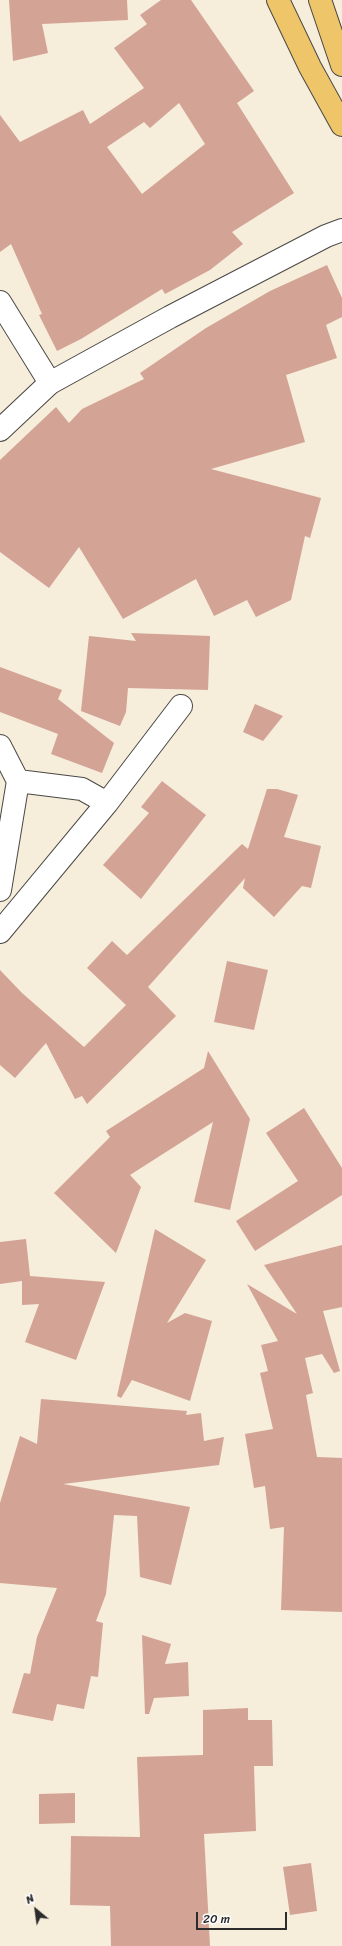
<!DOCTYPE html>
<style>
body{margin:0}
#map{position:relative;width:342px;height:1946px;overflow:hidden;background:#f6edda;font-family:Sriracha,sans-serif}
canvas{display:block}
.north{position:absolute;left:16px;top:1890px;width:40px;height:40px;-webkit-text-stroke:3px #fff;paint-order:stroke;rotate:331deg;font-size:11px;font-weight:700;line-height:16px;text-align:center;color:#2b2b2b}
.north::after{content:'';display:block;margin:auto;width:14px;height:18px;background:#2b2b2b;clip-path:polygon(50% 0,100% 100%,50% 72%,0 100%)}
.scale{position:absolute;left:196px;top:1912px;width:91px;height:18px;box-sizing:border-box;border:2px solid #2b2b2b;border-top:0;padding-left:5px;font-size:12px;line-height:14px;white-space:nowrap;color:#2b2b2b;-webkit-text-stroke:3px #fff;paint-order:stroke}
</style>
<div id="map">
<canvas width="342" height="1946"></canvas>
<div class="north">N</div>
<div class="scale">20 m</div>
</div>
<script>
const g = document.querySelector('canvas').getContext('2d');
g.lineJoin = 'round';
function fill(path, color) { g.fillStyle = color; g.fill(path, 'evenodd'); }
function strokePath(path, color, width, dash) { g.strokeStyle = color; g.lineWidth = width; g.lineCap = dash ? 'butt' : 'round'; g.setLineDash(dash || []); g.stroke(path); }
fill(new Path2D(`
 M9 0H127L128 20 42 24 48 53 13 61Z
 M161 0H191L254 91 237 103 294 193 232 232 243 244 210 270 165 294 162 289 81 339 57 351 39 315 42 314 11 244 0 252V115L20 142 83 110 90 124 144 88 114 48 147 24 140 15ZM179 103 205 144 142 194 107 147 144 122 150 128Z
 M327 265 342 298V317L326 325 337 358 286 375 305 442 211 469 321 498 310 538 305 536 291 600 256 617 247 600 214 616 196 579 123 619 79 547 49 588 0 552V460L56 407 69 423 82 409 144 379 140 373 206 328 270 291Z
 M131 633 210 636 208 690 128 688 126 712 120 726 81 711 89 636 136 641Z
 M0 667 62 690 58 699 114 743 102 773 51 754 58 734 0 712Z
 M255 704 283 716 263 741 243 732Z
 M162 781 206 815 141 899 103 865 149 813 141 807Z
 M267 789H277L298 795 284 837 321 846 311 888 302 886 274 917 243 888 245 878 148 987 176 1016 87 1104 82 1096 75 1099 46 1043 15 1078 0 1065V970L22 993 84 1047 126 1005 87 968 112 941 127 955 242 844 248 849Z
 M227 961 268 970 254 1030 214 1022Z
 M208 1051 250 1119 230 1210 194 1202 213 1122 130 1175 141 1187 116 1253 54 1193 110 1137 106 1131 204 1068Z
 M304 1108 342 1168V1195L255 1251 236 1221 298 1181 266 1133Z
 M155 1229 206 1260 167 1323 185 1313 212 1321 190 1401 132 1380 121 1398 117 1396Z
 M26 1239 30 1276 105 1282 76 1360 25 1342 39 1304 22 1305V1281L0 1284V1242Z
 M342 1245V1307L323 1311 340 1371 334 1373 322 1354 305 1358 313 1393 306 1395 317 1457 342 1458V1612L281 1610 284 1527 270 1529 265 1486 254 1488 245 1434 273 1429 260 1373 268 1371 261 1345 278 1341 247 1284 297 1314 264 1265Z
 M41 1399 187 1411 186 1415 201 1413 204 1441 224 1437 219 1465 63 1484 190 1507 171 1585 140 1577 137 1516 114 1515 106 1594 96 1621 103 1623 98 1677 91 1676 84 1709 57 1704 53 1721 12 1713 24 1673 30 1674 37 1637 57 1588 0 1583V1503L20 1436 37 1444Z
 M142 1635 171 1644 165 1664 188 1662 189 1696 154 1698 149 1714H145Z
 M248 1708V1720H272L273 1766H254L256 1831 204 1834 210 1946H111L110 1906 70 1905 71 1836 140 1837 137 1757 203 1755V1710Z
 M75 1793V1823L39 1824V1794Z
 M311 1863 317 1911 290 1915 283 1867Z`), '#d3a396');
const minor = new Path2D(`
 M0 430 50 383
 M0 746 18 781 82 789 107 803
 M0 890 18 781
 M0 932 107 803 181 706`);
const tertiary = new Path2D(`
 M0 302 50 383 170 317 326 236 342 230`);
const trunk = new Path2D(`
 M278 0 310 67 342 125
 M320 0 342 65`);
strokePath(minor, '#494845', 24);
strokePath(tertiary, '#494845', 24);
strokePath(trunk, '#494845', 24);
strokePath(minor, '#fff', 22);
strokePath(tertiary, '#fff', 22);
strokePath(trunk, '#eec569', 22);
</script>
